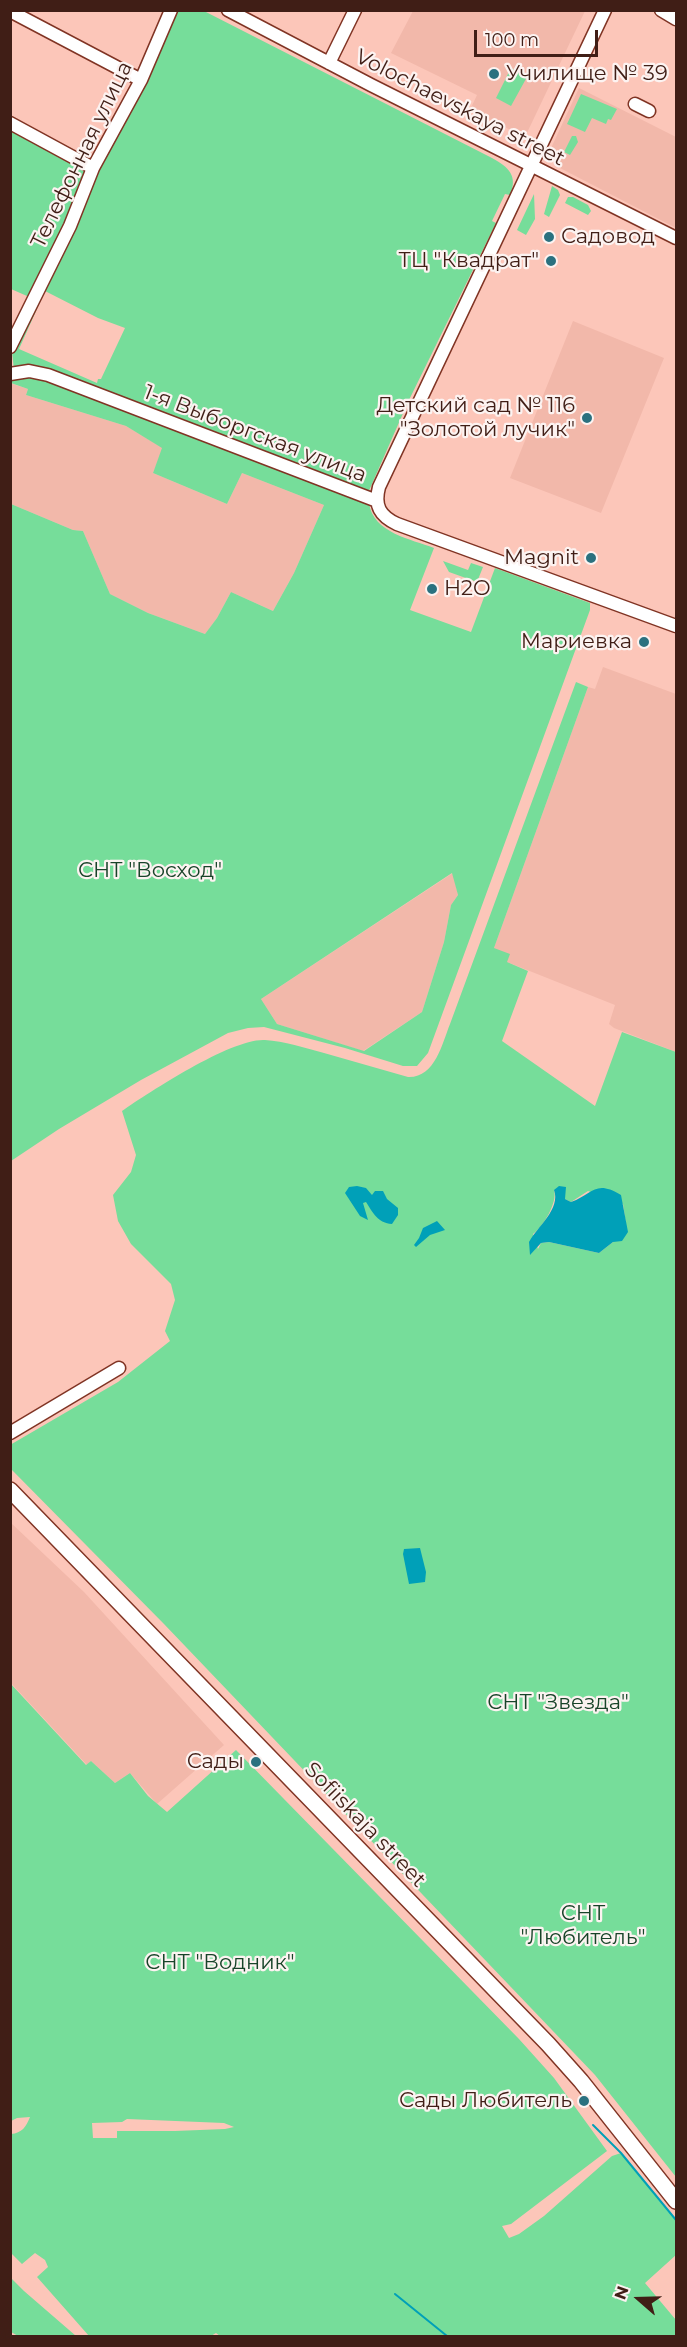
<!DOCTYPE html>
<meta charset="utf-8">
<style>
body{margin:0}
#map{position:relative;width:687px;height:2347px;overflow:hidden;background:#fcc6b9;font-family:Montserrat,sans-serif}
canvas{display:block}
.frame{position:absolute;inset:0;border:12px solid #401e16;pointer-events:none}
.north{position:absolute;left:609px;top:2269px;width:60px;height:60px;-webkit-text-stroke:4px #fcf3f1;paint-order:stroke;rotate:290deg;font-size:16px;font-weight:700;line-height:24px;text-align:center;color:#401e16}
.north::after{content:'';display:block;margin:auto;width:21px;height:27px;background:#401e16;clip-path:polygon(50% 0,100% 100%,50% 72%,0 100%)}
.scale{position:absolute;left:474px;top:30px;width:124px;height:27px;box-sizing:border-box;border:3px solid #401e16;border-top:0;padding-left:8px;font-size:18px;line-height:21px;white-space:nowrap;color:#401e16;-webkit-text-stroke:4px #fcf3f1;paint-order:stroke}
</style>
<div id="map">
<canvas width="687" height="2347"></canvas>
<div class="frame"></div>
<div class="north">N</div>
<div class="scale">100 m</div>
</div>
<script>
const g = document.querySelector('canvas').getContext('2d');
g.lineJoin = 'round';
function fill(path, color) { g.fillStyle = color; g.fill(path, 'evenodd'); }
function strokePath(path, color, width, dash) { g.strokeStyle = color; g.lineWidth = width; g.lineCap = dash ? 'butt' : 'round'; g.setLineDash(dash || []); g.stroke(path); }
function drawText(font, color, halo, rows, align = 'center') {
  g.font = font + ' Montserrat,sans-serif'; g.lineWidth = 4.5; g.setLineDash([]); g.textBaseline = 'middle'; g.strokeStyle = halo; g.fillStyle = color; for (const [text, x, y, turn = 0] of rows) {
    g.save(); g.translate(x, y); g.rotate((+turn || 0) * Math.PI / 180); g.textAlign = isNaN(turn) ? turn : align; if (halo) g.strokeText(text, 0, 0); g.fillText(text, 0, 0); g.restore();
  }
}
fill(new Path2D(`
 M413 11H585L525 137 470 110 477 95 391 53Z
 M579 88 676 137V228L560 168 551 159 552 146Z
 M573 321 664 358 601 513 510 478Z
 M10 383 28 389 26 395 126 426 163 448 153 473 227 504 242 473 324 505 294 573 273 611 231 592 217 618 205 634 148 613 110 594 83 531 73 530 11 504Z
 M603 667 676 694V1052L614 1028 609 1024 615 1005 507 962 494 948 588 687 595 689Z
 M453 873 458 895 451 905 444 942 422 1012 363 1051 277 1024 261 999Z
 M10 1522 84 1592 224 1745 157 1804 130 1773 115 1783 91 1761 87 1765 11 1683Z`), '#f2b8aa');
fill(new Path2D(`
 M178 11H204L492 158C509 167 518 176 510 195L505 194 492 221 496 223 408 402 368 493 116 397 47 368 32 366 14 370 12 352 96 170 135 101ZM45 291 98 318 125 328 101 379H98L97 383 19 349Z
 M511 68 527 77 511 106 496 98Z
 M581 94 617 109 611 120 608 119 606 124 592 118 585 132 567 124Z
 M11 126 90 169 27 304V296L11 289Z
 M572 136H576L578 142 570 155 564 152Z
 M552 186 558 190 560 195 549 217 544 214Z
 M534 194 535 219 526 235 517 230Z
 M568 197H573L588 205 591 211 588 215 565 203Z
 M33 376 369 503C373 533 411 539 434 548L410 610 471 632 495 568 590 603V610L428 1053 417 1066H403L345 1048 264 1027 248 1028 228 1033 141 1080 59 1129 11 1161V504L73 530 83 531 110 594 148 613 205 634 217 618 231 592 273 611 294 573 324 505 242 473 227 504 153 473 162 448 126 426 26 395 28 389 11 383V378ZM452 873 458 895 451 905 444 942 422 1012 364 1051 277 1024 261 999Z
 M443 561 468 570 471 563 483 567 477 582 449 572Z
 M576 682 588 687 494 948 510 954 507 962 528 971 502 1041 595 1106 622 1032 676 1052V2177L595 2075 164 1624 11 1469 10 1445 118 1382 170 1341 165 1331 175 1300 171 1284 131 1244 118 1221 113 1195 131 1172 136 1155 122 1111C151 1091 232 1038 265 1040 284 1041 305 1048 324 1053 352 1061 380 1069 408 1077 435 1078 442 1044 450 1024ZM554 1190 564 1195 565 1199 571 1202 588 1191 623 1204 626 1224 613 1242 599 1253 549 1242 541 1243 538 1249 533 1234C543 1227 558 1202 554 1190Z
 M10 1683 86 1765 91 1761 115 1783 130 1773 148 1796 167 1812 236 1750 519 2039 554 2078 607 2151 511 2224 502 2226 509 2238 519 2234 544 2216 612 2156 621 2153 676 2220V2255L645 2283 676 2320V2336H220L216 2333 211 2336H89L37 2277 48 2267 45 2260 35 2253 22 2264 11 2253V2134C22 2133 26 2127 30 2117L17 2118 11 2121ZM127 2119 224 2123 234 2127 225 2129 175 2131H117V2138H93L92 2123 122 2122Z
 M10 2277 24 2291 76 2336H18L11 2332Z`), '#76dd9a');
fill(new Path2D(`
 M357 1186 366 1188 372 1195 375 1191H383L387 1199 398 1208V1215L392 1224C378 1223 373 1213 366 1202L363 1203 368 1220 360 1216 345 1193 349 1187Z
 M559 1186 566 1187 565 1199 571 1202C593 1194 595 1179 621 1195L628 1232 622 1241 613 1242 599 1253 549 1242 541 1243 530 1255 529 1242C537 1227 561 1209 554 1190Z
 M437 1221 445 1230 430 1235 416 1247 414 1245 419 1238 423 1228Z
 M420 1548 426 1572 425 1582 409 1584 403 1554 404 1549Z`), '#00a0b8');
strokePath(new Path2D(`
 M593 2125 621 2153 676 2220
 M395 2294 447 2336`), '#00a0b8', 2);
const minor = new Path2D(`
 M228 10 371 85 676 238
 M605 10 379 487C374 506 380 516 397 524L676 626
 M661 10 676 19
 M10 11 141 80
 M329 63 355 10
 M635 104 649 111
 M10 123 93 168
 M10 347 70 226 93 168 141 80 171 10
 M10 374 29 371 48 375 377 501
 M10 1433 119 1368`);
const major = new Path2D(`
 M10 1490 548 2044 581 2081 676 2201`);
strokePath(minor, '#803424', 15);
strokePath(major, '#803424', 18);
strokePath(minor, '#fff', 12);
strokePath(major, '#fff', 15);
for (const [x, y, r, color] of [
 [494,74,6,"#2b717f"],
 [549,237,6,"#2b717f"],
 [551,261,6,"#2b717f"],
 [587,418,6,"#2b717f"],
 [591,558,6,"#2b717f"],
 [432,589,6,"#2b717f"],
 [644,642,6,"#2b717f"],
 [256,1762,6,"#2b717f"],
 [584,2101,6,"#2b717f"]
]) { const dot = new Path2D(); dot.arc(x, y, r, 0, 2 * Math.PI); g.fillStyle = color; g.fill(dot); strokePath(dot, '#fcf3f1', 2); }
drawText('21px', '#401e16', '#fcf3f1', [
 ["Училище № 39",506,74,"left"],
 ["Садовод",561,237,"left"],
 ["ТЦ \"Квадрат\"",539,261],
 ["Детский сад № 116",575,406],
 ["\"Золотой лучик\"",575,430],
 ["Magnit",579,558],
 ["H2O",444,589,"left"],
 ["Мариевка",632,642],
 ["Сады",244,1762],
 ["Сады Любитель",572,2101]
], 'right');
drawText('21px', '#401e16', '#fcf3f1', [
 ["Volochaevskaya street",460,108,27],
 ["Телефонная улица",82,155,-64],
 ["1-я Выборгская улица",255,434,21],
 ["Sofiiskaja street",365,1825,46]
]);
drawText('21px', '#184429', '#fcf3f1', [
 ["СНТ \"Восход\"",150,871],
 ["СНТ \"Звезда\"",558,1703],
 ["СНТ",583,1914],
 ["\"Любитель\"",583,1938],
 ["СНТ \"Водник\"",220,1963]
]);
</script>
